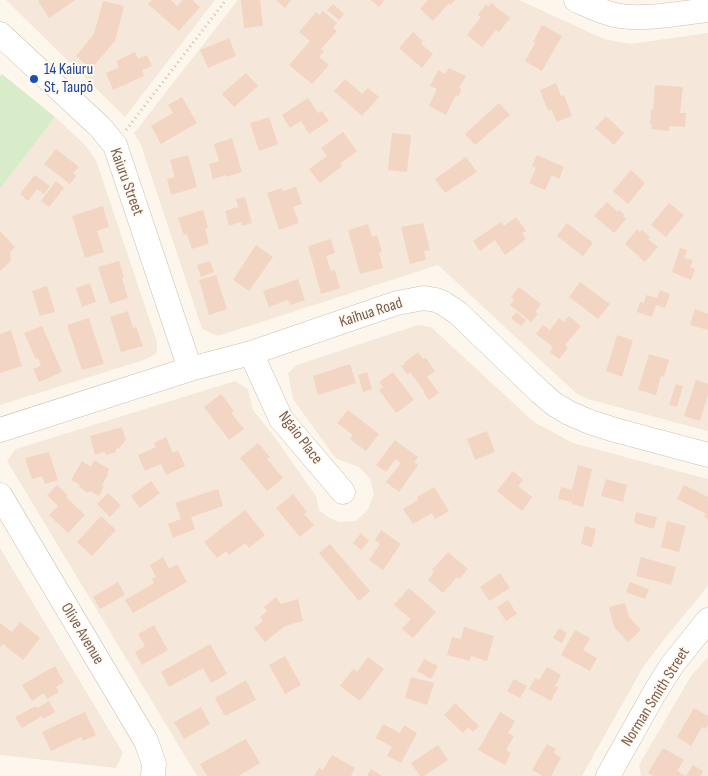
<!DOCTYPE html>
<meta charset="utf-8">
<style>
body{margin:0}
canvas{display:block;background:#fdf6ec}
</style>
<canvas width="708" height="776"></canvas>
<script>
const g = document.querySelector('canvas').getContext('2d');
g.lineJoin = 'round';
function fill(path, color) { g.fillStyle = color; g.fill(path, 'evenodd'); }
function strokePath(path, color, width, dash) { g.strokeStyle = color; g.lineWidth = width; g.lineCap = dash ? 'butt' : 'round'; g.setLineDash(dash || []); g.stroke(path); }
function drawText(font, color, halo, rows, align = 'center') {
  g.font = font + ' "Sofia Sans Condensed",sans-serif'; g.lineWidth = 4; g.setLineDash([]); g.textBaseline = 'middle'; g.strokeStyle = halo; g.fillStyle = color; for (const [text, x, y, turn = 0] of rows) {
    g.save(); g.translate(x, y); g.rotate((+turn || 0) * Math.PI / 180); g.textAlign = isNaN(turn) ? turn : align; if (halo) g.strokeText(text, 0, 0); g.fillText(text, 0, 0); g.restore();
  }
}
fill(new Path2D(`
 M6 0H215L125 117Z
 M238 0H519L604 39 630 44 708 33V431L587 399 577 394 438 265 218 336 202 329 141 145 134 133Z
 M55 117 84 144 96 160 157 342V349L156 354 144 360 0 405V189Z
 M418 325 431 327 534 422 573 443 708 479V586L662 642 642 669 582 776H197L7 461 16 449 235 381 248 389 253 410 273 435 316 496 319 510 328 517 339 522 356 521 368 509 374 494 370 479 359 467 337 459 333 455 293 399 288 373 297 365Z
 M0 548 123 753 116 768 0 755Z
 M708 657V776H641L639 765 691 676Z`), '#f5e8da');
fill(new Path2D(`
 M2 74 55 117 0 189V76Z`), '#d8ecc9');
fill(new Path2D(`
 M40 0H75L49 18 38 1Z
 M152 0H171L177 6 183 0H192L200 7 179 31 148 4Z
 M241 0H260L263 26 244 28Z
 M276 0H291L285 8Z
 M371 0H384L379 7Z
 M428 0H455L450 5 449 3 433 21 420 9Z
 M103 1 124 6 115 41 91 69 76 56 94 34Z
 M491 3 510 18 499 32 496 30 482 47 467 35 481 17 478 15 486 4 489 6Z
 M333 4 344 14 339 20 327 10Z
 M323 11 337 23 333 28 337 31 321 49 324 51 319 57 329 65 312 84 289 65 310 41 299 32 316 12 319 15Z
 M542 25 562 36 542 71 525 61 535 43 533 42Z
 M413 32 423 41 421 44 433 54 422 68 399 48Z
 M229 38 236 56 208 68 200 50Z
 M135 52 138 59 147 55 152 66 142 70 144 76 113 90 106 73 119 68 116 61Z
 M449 68 466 76 459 88 462 89 458 97 456 95 446 115 429 106 437 89 430 86 438 70 445 74Z
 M246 73 258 86 234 107 222 94Z
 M345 79 362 94 368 88 379 97 362 116 334 91Z
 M556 83 561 96 564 95 572 116 557 122 551 109 548 111 540 90Z
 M655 85 683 87 680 113H686L685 127 669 126V131L651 129 652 124H650L651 110H653Z
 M182 97 197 123 161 144 151 126 173 113 168 105Z
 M308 98 318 113 322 111 329 121 309 134 301 121 290 128 282 115Z
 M499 103 510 115 475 145 465 134Z
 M606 116 624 133 614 145 595 128Z
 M269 117 278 144 259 151 250 123Z
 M343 132 357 151 340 164 342 166 320 183 309 169 327 156 321 148Z
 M392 133 411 135 407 172 388 170Z
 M232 138 242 172 226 177V175L213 179 209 164 219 161 214 144Z
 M56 149 79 167 73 173 76 176 70 184 44 164Z
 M188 155 197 187 171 195 167 179 175 177 170 160Z
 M537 155 564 167 559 179 552 175 545 190 529 183 536 168 532 166Z
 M466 157 477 172 445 193 435 179Z
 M631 170 645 183 628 204 613 191Z
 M35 175 50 186 44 194 37 189 28 201 20 194Z
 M56 181 64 188 49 207 41 201Z
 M296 187 302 204 293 207 299 223 279 230 267 193 282 188 283 191Z
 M245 197 252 223 242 226 241 222 229 226 225 211 238 207 236 199Z
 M607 202 618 212 619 210 625 215 623 216 626 219 614 233 594 216Z
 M669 203 684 215 666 237 651 225Z
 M103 206 109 227 97 231 104 252 85 258 72 216Z
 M203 210 208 228 205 229 209 244 192 249 187 234 184 235 178 218Z
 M516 217 526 231 522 233 526 239 505 255 495 240 480 251 473 241 501 222 504 226Z
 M423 223 430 250 424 251 426 260 410 264 401 227Z
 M567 223 593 243 583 256 557 236Z
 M368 224 372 237 377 235 382 252 379 253 383 268 360 274 348 230Z
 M637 229 640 232 642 230 650 237 648 239 658 247 645 262 625 244Z
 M0 231 15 247 10 252 11 261 0 271Z
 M331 239 335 253 326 256 331 271 335 270 340 288 321 294 308 246Z
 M256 245 273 257 249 291 233 280Z
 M680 248 687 250 684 258 693 260 690 267 695 269 691 280 672 272Z
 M119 261 124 277 122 278 128 298 110 304 98 267Z
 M210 261 214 272 201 277 197 265Z
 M216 275 227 309 209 315 199 280Z
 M298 279 305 300 290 305 288 300 269 307 263 291Z
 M580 282 610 304 598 319 569 297Z
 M90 283 96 302 82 307 76 288Z
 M47 286 55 312 40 316 32 291Z
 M519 287 541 304 535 312 538 314 531 322 510 305 514 300 511 297Z
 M660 290 670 294 665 308 656 305 652 317 637 312 640 302 644 303 646 295 657 298Z
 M695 309 708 314V330L690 325Z
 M128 311 133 328 136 327 143 346 121 352 110 317Z
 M516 312 526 320 521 326 511 318Z
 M569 316 581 326 565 345 568 348 559 359 550 352 553 347 536 334 543 325 550 330 559 318 564 322Z
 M89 318 104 364 82 370 67 325Z
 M42 326 62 372 39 382 33 369 41 366 38 358 36 359 24 333Z
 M11 330 22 366 0 373V334Z
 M617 335 633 340 622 377 606 371Z
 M418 352 423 359 426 358 435 371 427 377 439 393 429 400 423 392 424 391 410 372 407 374 401 366 405 364 404 363Z
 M649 354 669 360 664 377 661 376 656 395 638 390Z
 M350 364 356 383 318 395 313 376Z
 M367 372 372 389 363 392 358 375Z
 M393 372 414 400 396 413 379 390 383 387 379 382Z
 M696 380 708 384V395L700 421 684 416Z
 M676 384 683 386 677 407 669 405Z
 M221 394 234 411 231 413 244 429 229 440 204 407Z
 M348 410 379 434 366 451 350 439 353 435 337 423Z
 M122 427 126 440 120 447 116 449V452L106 455 105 452 95 455 90 436Z
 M487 431 495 452 475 460 467 439Z
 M166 437 173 453 178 450 185 466 166 475 161 464 145 471 138 455 156 447 154 443Z
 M395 440 418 457 414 462 418 465 399 492 386 482 401 463 396 459 386 472 376 465Z
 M258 443 270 457 267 459 283 478 267 491 240 458Z
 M49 452 58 480 45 484 42 476 32 479 25 458Z
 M94 460 109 469 107 474 108 475 102 485 104 486 99 496 90 491 88 493 79 487 80 485 71 480 82 461 91 467Z
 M578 465 592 469 583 507 572 504V502L558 499 561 487 572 490Z
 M513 471 523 480 518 486 532 497 522 511 497 491Z
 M606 479 627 485 623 502 601 496Z
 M151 481 160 493 140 508 131 496Z
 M57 485 68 495 66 497 85 515 68 533 49 515 58 506 47 495Z
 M684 485 708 497V519L704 517 706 514 677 499Z
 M434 487 449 511 435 519 432 513 413 524 403 509 418 500 417 497Z
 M218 489 223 506 191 517 195 529 173 538 168 524 181 519 175 503Z
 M108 493 121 505 110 517 97 504Z
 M293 494 307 512 304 514 314 525 300 537 276 508Z
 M245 510 265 535 249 548 245 543 229 555 226 551 217 558 204 542Z
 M636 512 657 517 654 529 634 523Z
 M101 516 116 530 92 556 77 542Z
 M667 521 686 526 679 552 661 547Z
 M585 526 596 529 592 547 581 544Z
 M381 530 401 544 383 570 369 560 380 544 375 540Z
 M361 533 369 541 361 550 353 543Z
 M330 544 370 591 359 601 319 553Z
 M448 552 468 569 459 579 457 577 443 593 428 580 434 572 432 570Z
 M163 557 169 569 177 564 187 582 133 613 125 600 154 583 152 579 156 577 150 565Z
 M641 557 676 567 671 585 636 576Z
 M500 573 510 588 489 601 480 587Z
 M118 582 125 595 100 609 93 597Z
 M630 582 649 589 645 599 626 592Z
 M409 588 436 612 413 638 402 629 411 619 394 605Z
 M276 597 281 604 298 599 303 621 285 626 265 642 254 628 263 621 260 617 267 611 264 607Z
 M508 600 517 614 506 621 497 607Z
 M625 603 629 617 641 630 628 642 614 627 609 607Z
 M20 622 40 638 23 660 3 644 0 648V623L12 632Z
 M154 625 168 650 142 665 135 652 145 646 138 634Z
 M464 627 494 636 487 661 471 656 470 661 447 655 452 637 461 639Z
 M559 628 567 633 562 643 553 638Z
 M575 630 590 638 583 650 597 658 590 671 561 655Z
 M210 644 227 674 211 683 203 668 169 687 161 672Z
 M285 656 301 685 285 694 269 665Z
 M368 657 384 669 360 701 340 686 353 669 357 672Z
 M424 659 438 666 431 679 417 671Z
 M55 666 64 682 56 687 59 692 47 699 44 693 32 701 22 685Z
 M547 667 561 675 555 686 558 687 551 701 529 689 535 678 539 680Z
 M411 677 434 683 427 705 405 698Z
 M514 679 527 686 520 698 507 691Z
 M246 680 256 700 225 716 215 698Z
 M49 701 55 712 43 719 42 716 22 728 15 717 36 706 37 708Z
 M455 703 479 726 473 732 468 727 463 733 444 715Z
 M201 707 210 724 184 739 174 722Z
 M694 708 708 716V725L706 729 702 727 691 746 677 737Z
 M85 712 96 735 83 741 81 737 51 751 42 732Z
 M500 712 515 721 508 733 514 736 506 750 511 753 505 765 478 750Z
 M383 724 400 733 404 725 417 733 401 763 387 756 392 747 376 738Z
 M246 739 260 763 238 776H207L200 764Z
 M547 744 556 749 554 753 561 758 551 776H543L532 770Z
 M438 745 448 760 424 776H420L411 763Z
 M663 748 684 760 677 771 686 776H653L648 773Z
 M332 755 355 768 351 776H314L319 768 323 770Z
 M693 765 703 771 701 776H686Z
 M371 769 382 776H367Z`), '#f3d5c3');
const minor = new Path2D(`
 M576 0C589 6 601 12 615 15 641 21 681 13 708 10
 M0 34 100 127 115 145 190 369
 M251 353 281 419 343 492
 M0 430 190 369 251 353 397 303 424 298 436 300 443 303 458 313 540 392 554 404 569 413 590 422 615 430 708 455
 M0 495 146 741 154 764 153 776
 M608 776 655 692 672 665 708 620`);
strokePath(minor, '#d1beb0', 25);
strokePath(new Path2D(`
 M126 130 226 0`), '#d9b8a5', 3, [1, 4]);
strokePath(minor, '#fff', 24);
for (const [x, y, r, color] of [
 [34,79,5,"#1a4fb4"]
]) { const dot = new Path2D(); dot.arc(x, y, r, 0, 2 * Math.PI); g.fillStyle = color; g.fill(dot); strokePath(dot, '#fffaf3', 2); }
drawText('16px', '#164399', '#fffaf3', [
 ["14 Kaiuru",44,70],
 ["St, Taupō",44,88]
], 'left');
drawText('16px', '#7a5c4d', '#fffaf3', [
 ["Kaiuru Street",126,182,70],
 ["Kaihua Road",371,313,-18],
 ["Ngaio Place",300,438,53],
 ["Olive Avenue",82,634,59],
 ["Norman Smith Street",656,697,-58]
]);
</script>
